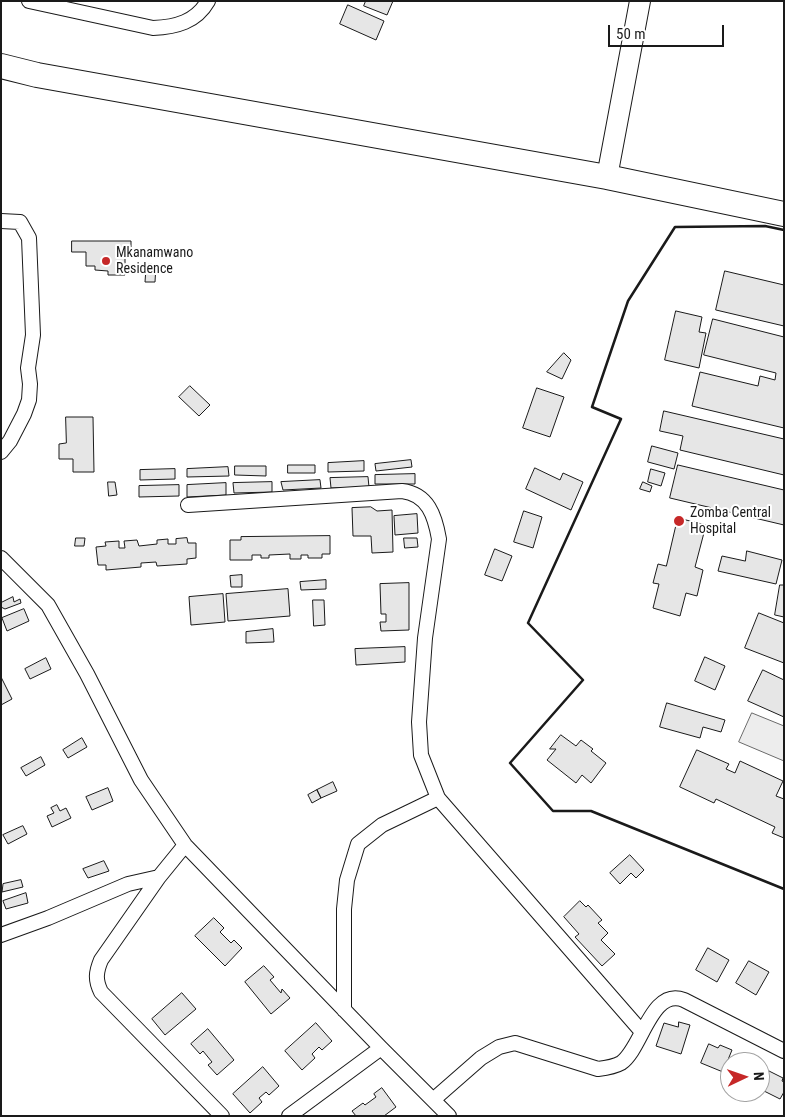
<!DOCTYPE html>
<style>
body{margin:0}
#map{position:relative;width:785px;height:1117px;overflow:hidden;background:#fff;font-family:"Roboto Condensed",sans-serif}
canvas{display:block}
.frame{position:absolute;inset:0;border:2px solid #1a1a1a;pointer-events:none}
.north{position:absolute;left:720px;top:1052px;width:50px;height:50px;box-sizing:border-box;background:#fff;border:1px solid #a3a3a3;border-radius:50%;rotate:87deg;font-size:14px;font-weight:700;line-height:20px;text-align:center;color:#1a1a1a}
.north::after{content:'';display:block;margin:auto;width:18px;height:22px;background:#c62828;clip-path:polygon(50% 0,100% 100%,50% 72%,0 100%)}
.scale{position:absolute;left:608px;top:25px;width:116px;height:22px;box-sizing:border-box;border:2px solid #1a1a1a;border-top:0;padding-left:6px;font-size:15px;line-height:18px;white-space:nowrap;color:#1a1a1a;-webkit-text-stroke:4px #fff;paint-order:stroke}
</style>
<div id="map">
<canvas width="785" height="1117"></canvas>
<div class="frame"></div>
<div class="north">N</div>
<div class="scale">50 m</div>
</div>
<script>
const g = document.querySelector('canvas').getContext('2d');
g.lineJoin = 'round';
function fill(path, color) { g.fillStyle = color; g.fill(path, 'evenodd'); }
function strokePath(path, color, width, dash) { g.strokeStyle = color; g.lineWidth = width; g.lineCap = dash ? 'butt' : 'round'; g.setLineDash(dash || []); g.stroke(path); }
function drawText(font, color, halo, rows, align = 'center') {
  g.font = font + ' "Roboto Condensed",sans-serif'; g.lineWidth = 4; g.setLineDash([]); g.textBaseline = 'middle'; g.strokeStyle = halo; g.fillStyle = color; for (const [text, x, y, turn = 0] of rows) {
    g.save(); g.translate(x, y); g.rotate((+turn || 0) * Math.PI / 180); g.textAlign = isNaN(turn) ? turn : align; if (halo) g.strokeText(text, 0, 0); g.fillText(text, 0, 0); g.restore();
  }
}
const parking = new Path2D(`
 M752 713 784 726V761L739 742Z`);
fill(parking, '#ededed');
strokePath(parking, '#6a6a6a', 1);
const building = new Path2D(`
 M366 1H393L387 15 364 6Z
 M348 5 384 21 376 40 340 24Z
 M72 241H131V256H125V275H108V271L95 270V266H86V252H72Z
 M149 264 156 265 155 282H145L146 268H148Z
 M725 271 784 285V326L716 310Z
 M676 311 702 317 699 332 706 333 699 368 665 360Z
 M713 319 784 337V428L692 406 700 372 758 386 760 376 775 380 776 373 704 355Z
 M564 353 571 360 562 379 547 372Z
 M190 386 210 405 199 416 179 397Z
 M537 388 564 397 550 437 523 428Z
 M664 411 784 439V475L680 450 683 436 660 431Z
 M66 417H93L94 472H73V459H59V444L66 443Z
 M652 446 678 453 674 469 648 462Z
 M411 460 412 467 376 471 375 464Z
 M364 461V471L328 472V463Z
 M288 465H315V473H288Z
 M678 465 784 490V525L670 498Z
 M235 466H266V476L235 475Z
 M228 467 229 476 187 477V469Z
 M535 468 560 480 563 473 583 482 571 510 526 489Z
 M175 469V479L140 480V470Z
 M651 469 665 473 661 486 648 482Z
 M415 474V484H375V475Z
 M368 477 369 487 331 488 330 478Z
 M320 480 321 488 283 490 281 482Z
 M108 482H115L117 495 109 496Z
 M272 482V492L234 493 233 483Z
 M643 482 652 486 650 492 640 489Z
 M226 483V495L187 497V485Z
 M179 485V496L139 497V486Z
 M371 507 377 511 392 510 393 552 372 553 371 536H353L352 508Z
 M524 511 542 517 533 548 514 542Z
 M417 514 418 533 395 535 394 516Z
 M678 518 706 525 695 567 703 570 697 596 686 593 680 616 653 608 659 584 653 583 658 564 666 566Z
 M330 536V554H322V558H308V555H301V559H290V554L269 555V558H261V555H252V560H230V540H241V537Z
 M76 538H85L84 546H75Z
 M187 538 188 543H196V558L187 559V564L157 566 156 562 141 563V567L106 570V565H98L96 547 106 546 105 542 119 541V548H125L124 541 137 540 139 546 157 544V540L168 539V544H176V539Z
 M404 538H417L418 547 405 548Z
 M495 549 512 556 502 581 485 575Z
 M747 551 782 560 776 584 718 571 722 556 745 561Z
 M242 575V587H231L230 576Z
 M326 580V589L301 590 300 582Z
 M409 583V630L381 631 380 622H386V614H381L380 584Z
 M780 585H784V617L775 615Z
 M288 589 290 616 228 621 226 594Z
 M223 594 225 622 191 625 189 597Z
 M13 597 14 602 20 599 21 603 5 609 1 607V603Z
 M313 600H324L325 625 314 626Z
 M24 609 29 621 7 631 2 618Z
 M759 613 784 623V663L745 648Z
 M273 629 274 642 246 643V632Z
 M405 647V662L356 665 355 649Z
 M705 657 725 666 715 690 695 681Z
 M46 658 51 669 30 679 25 669Z
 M763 670 784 680V717L748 701Z
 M1 677 12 699 1 705Z
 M667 703 725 720 721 732 703 727 700 738 660 727Z
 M561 735 576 746 581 740 593 749 591 751 606 763 591 783 582 775 576 783 547 760 556 749H550Z
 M82 738 87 747 68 758 63 750Z
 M697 750 729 764 726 769 735 773 740 761 783 781 776 796 784 799V838L772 833 775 827 716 799 714 803 680 787Z
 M41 757 45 765 26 776 21 768Z
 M333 782 337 791 321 798 317 790Z
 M108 788 113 801 92 810 86 797Z
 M317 790 321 798 312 803 308 795Z
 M57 805 60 811 66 808 71 818 52 827 47 816 54 813 51 808Z
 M23 826 27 834 8 844 3 835Z
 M630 855 644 870 636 878 631 873 620 884 610 873Z
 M104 861 109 871 88 878 83 869Z
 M21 880 23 887 2 892 3 884Z
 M26 893 28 903 6 909 3 901Z
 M580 901 586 907 588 905 602 920 598 923 608 933 601 940 615 954 602 966 575 937 579 934 564 917Z
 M214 918 224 928 220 932 231 943 234 940 242 948 225 966 195 936Z
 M708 948 729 960 717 982 696 970Z
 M749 961 769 972 756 995 736 983Z
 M264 966 274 977 270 980 281 993 282 989 290 998 271 1014 245 982Z
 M182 993 196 1009 165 1035 152 1019Z
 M679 1022 690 1025 681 1054 656 1046 664 1023 678 1027Z
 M316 1023 332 1041 322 1050 319 1047 312 1054 315 1058 302 1070 285 1051Z
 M208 1029 234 1060 217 1075 208 1065 212 1062 203 1051 200 1054 191 1044Z
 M709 1044 718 1048 720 1045 732 1050 723 1072 701 1063Z
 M263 1067 279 1086 269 1095 266 1092 259 1098 262 1102 250 1113 233 1094Z
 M769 1071 783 1078 782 1081 784 1082V1092L780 1099 760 1089Z
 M382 1088 396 1107 384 1116H356L352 1111 363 1103 365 1105 376 1097 374 1094Z`);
fill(building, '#e6e6e6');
strokePath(building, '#1a1a1a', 1);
const minor = new Path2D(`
 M29 1 153 28C176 27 196 22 208 1
 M1 221 20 222 29 238 33 335 28 368 30 384 29 400 24 414 10 441 1 452
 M188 505 402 491C428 494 435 516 439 539L425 638 419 722 421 755 438 798 382 825 358 844 347 880 344 909V1010
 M1 558 48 605 87 674 141 780 185 845 381 1048 449 1116
 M438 798 642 1032
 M185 845 159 877 101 960C96 972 95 980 101 992L222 1116
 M1 935 48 918 128 884 159 877
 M433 1100 481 1058 499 1047 515 1043 598 1069C606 1068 614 1067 621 1063 642 1049 651 987 684 1000L784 1051
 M289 1116 381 1048`);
const secondary = new Path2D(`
 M607 177 640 1`);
const trunk = new Path2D(`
 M1 66 37 75 607 177 784 214`);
strokePath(minor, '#1a1a1a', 16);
strokePath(secondary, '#1a1a1a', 22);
strokePath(trunk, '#1a1a1a', 26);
strokePath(minor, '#fff', 14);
strokePath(secondary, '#fff', 20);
strokePath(trunk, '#fff', 24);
strokePath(new Path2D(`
 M784 230 765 226 675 227 628 301 592 407 621 419 528 623 583 680 510 763 553 811H591L784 889`), '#1a1a1a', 2.5);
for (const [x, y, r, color] of [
 [106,261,5,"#c62828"],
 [679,521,6,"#c62828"]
]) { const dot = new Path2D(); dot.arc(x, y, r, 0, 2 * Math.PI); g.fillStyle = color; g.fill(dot); strokePath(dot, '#fff', 2); }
drawText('14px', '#1a1a1a', '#fff', [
 ["Mkanamwano",116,253],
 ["Residence",116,269],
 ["Zomba Central",690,513],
 ["Hospital",690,529]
], 'left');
</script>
